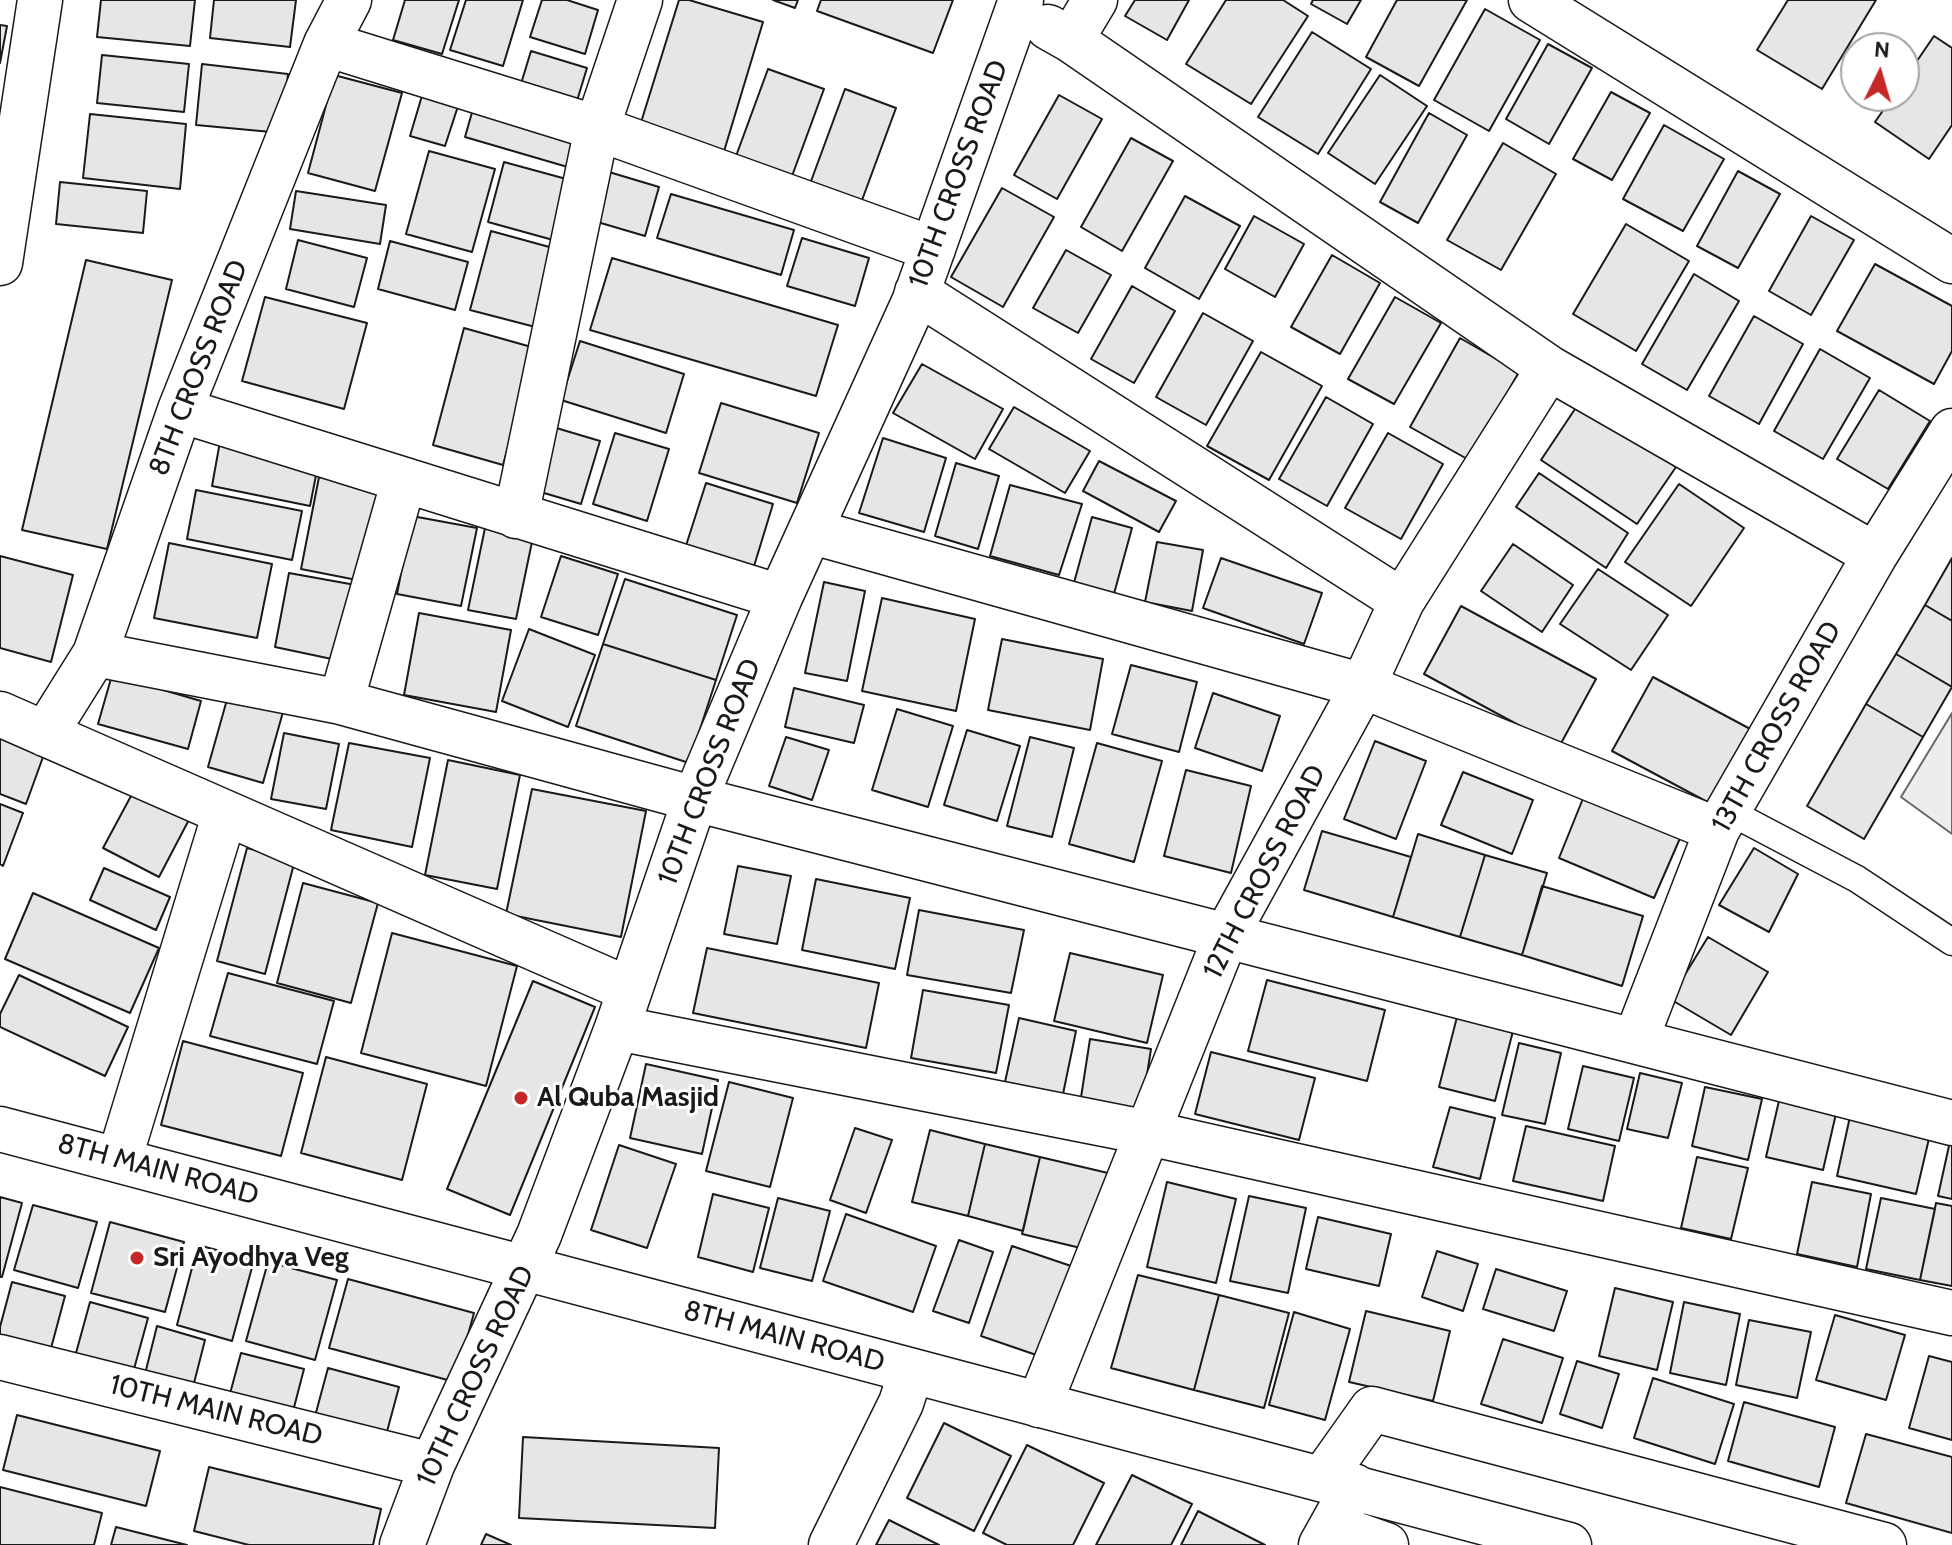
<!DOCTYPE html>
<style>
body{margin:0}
#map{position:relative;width:1952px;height:1545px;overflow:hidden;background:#fff;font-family:Cabin,sans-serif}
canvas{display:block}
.north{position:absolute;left:1840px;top:32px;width:80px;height:80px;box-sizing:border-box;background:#fff;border:2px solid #a3a3a3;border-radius:50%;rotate:5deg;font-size:22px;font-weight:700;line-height:32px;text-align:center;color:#1a1a1a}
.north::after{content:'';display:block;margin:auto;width:28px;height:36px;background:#c62828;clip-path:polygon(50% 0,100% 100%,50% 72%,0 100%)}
</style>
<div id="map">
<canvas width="1952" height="1545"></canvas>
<div class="north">N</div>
</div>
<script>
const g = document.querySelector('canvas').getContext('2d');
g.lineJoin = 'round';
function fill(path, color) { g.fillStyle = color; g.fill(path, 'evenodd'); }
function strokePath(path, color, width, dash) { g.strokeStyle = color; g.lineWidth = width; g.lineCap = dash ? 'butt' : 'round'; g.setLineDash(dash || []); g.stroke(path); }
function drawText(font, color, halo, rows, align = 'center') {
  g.font = font + ' Cabin,sans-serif'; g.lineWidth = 6; g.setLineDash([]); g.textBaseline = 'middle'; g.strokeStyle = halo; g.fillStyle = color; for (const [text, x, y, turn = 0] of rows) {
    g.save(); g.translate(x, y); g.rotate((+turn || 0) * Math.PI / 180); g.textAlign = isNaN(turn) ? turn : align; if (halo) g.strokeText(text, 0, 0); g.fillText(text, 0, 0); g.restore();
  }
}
const green = new Path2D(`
 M1952 713V834L1901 797Z`);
fill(green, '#ededed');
strokePath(green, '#6a6a6a', 2);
const building = new Path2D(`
 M101 0H195L190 46 97 37Z
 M214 0H296L290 47 210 38Z
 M405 0H459L442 54 393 40Z
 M466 0H523L503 66 450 50Z
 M542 0H567L598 10 585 54 530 37Z
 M679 0H689L763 22 722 158 638 132Z
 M773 0H798L795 8Z
 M821 0H953L933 53 817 11Z
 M1135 0H1189L1167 40 1125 16Z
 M1226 0H1283L1308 16 1251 104 1186 64Z
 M1313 0H1361L1347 24 1311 4Z
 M1397 0H1467L1419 86 1366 57Z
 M1788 0H1876L1822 89 1757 50Z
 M1485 9 1540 40 1489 131 1434 100Z
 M0 25 7 26 0 63Z
 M1312 32 1371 69 1318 154 1258 117Z
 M1934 36 1952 48V125L1929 159 1875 122 1893 96H1904V80Z
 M1548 44 1592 68 1549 144 1506 119Z
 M531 51 587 68 576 104 520 87Z
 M102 55 189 64 184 112 97 103Z
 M202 64 288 74 282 133 196 125Z
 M768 69 824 89 788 187 732 167Z
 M334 75 402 93 375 191 308 173Z
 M1380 75 1427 106 1375 184 1328 153Z
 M424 89 460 100 445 146 410 136Z
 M845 89 896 108 858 211 807 192Z
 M1611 92 1650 113 1612 180 1573 159Z
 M1059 95 1102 119 1057 199 1014 175Z
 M475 102 582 133 571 168 465 137Z
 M1429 113 1467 135 1418 223 1380 202Z
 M90 114 186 124 180 189 83 178Z
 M1664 125 1724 159 1683 231 1623 199Z
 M1131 138 1173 161 1122 251 1081 227Z
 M1503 143 1556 174 1501 270 1447 240Z
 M429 151 495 169 472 252 406 234Z
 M504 162 581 183 564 243 488 222Z
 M1738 171 1780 194 1738 268 1697 246Z
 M609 172 659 187 645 236 594 221Z
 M60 182 147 191 143 233 56 224Z
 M1002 188 1054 217 1003 307 951 277Z
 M296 191 386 205 380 244 290 229Z
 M671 194 794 230 781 275 657 238Z
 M1185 196 1240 226 1199 299 1145 268Z
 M1254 216 1304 244 1275 297 1225 269Z
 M1811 216 1854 240 1811 315 1769 291Z
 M1626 224 1689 261 1636 351 1573 314Z
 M491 231 564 251 543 329 470 310Z
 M802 238 869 258 855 306 787 286Z
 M298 240 367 258 354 307 286 289Z
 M390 241 468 262 455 310 378 289Z
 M1066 250 1111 275 1078 333 1033 308Z
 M1332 255 1380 283 1340 354 1291 327Z
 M612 258 838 325 816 396 590 330Z
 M86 260 172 280 107 549 22 530Z
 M1875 264 1952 306V351L1934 384 1837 331Z
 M1694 274 1739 301 1687 390 1642 364Z
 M1132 286 1175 311 1134 383 1091 359Z
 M265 297 367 323 344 409 242 381Z
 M1395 297 1441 323 1394 404 1348 379Z
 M1203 313 1253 341 1206 425 1156 397Z
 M1754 316 1803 344 1759 424 1709 396Z
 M464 328 535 348 503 465 433 445Z
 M1460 338 1519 372 1469 460 1410 427Z
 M580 341 684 374 666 433 561 400Z
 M1820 349 1870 378 1823 459 1774 431Z
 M1261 352 1322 386 1269 480 1207 446Z
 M922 364 1003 409 975 459 893 413Z
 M1879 390 1930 421 1888 489 1837 459Z
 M1326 397 1373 424 1327 506 1279 479Z
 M721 403 819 433 797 503 699 473Z
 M1579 403 1676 467 1637 524 1541 460Z
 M1014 407 1090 451 1065 493 989 449Z
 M553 427 600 441 581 504 534 490Z
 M615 433 669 449 647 521 593 504Z
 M1388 433 1443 464 1401 539 1345 508Z
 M221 436 320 455 310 506 212 486Z
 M883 438 946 458 924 532 859 513Z
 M1099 461 1176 501 1159 532 1083 491Z
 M956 463 999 476 978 549 935 536Z
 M1539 473 1628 533 1606 568 1516 507Z
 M319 477 390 491 372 583 301 569Z
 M706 483 773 504 751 576 683 555Z
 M1679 484 1744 528 1691 606 1625 562Z
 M1010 485 1082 504 1059 575 990 556Z
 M196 490 302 511 292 560 187 539Z
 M412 516 477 528 461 606 397 594Z
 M1092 517 1132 528 1112 601 1072 590Z
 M485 528 533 537 516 619 468 610Z
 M1157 542 1203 550 1192 611 1145 602Z
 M169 543 272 564 257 638 154 618Z
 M1513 544 1573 585 1542 632 1481 591Z
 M0 556 73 575 51 662 0 648Z
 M561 556 618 574 598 635 541 617Z
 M1221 558 1322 593 1304 644 1203 608Z
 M1952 558V621L1925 605Z
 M1598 569 1668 615 1631 670 1560 624Z
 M289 573 361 586 346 662 275 647Z
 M625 579 737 615 716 680 603 644Z
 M824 582 865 591 847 681 805 673Z
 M882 598 975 619 956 711 862 691Z
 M1925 605 1952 621V687L1896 654Z
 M1461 606 1596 679 1559 747 1424 674Z
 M419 613 511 630 496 712 404 695Z
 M529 629 595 655 568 727 502 701Z
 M1002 639 1103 659 1090 730 988 710Z
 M603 644 716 680 689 763 576 726Z
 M1896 654 1952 687 1923 737 1866 704Z
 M1131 665 1197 682 1179 752 1112 734Z
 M112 675 201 701 188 749 98 724Z
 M1653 677 1754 731 1713 805 1612 751Z
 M794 688 864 705 854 743 785 727Z
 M1213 693 1280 716 1262 771 1195 748Z
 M228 696 283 712 263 783 208 767Z
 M1866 704 1923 737 1864 839 1807 806Z
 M897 709 953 726 928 807 872 790Z
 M0 728 47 746 26 804 0 794Z
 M967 730 1020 746 997 821 944 805Z
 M284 733 339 744 326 809 271 799Z
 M786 737 829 750 812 800 769 786Z
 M1030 737 1074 748 1052 837 1007 826Z
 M1375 741 1426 761 1396 839 1344 819Z
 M349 743 430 758 412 847 331 830Z
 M1097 743 1162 761 1134 862 1069 844Z
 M448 760 520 775 497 889 425 875Z
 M1186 770 1251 786 1231 873 1164 856Z
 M1463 772 1533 800 1512 854 1441 825Z
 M138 783 193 812 159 877 103 848Z
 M532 789 646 811 621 937 506 914Z
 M1584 796 1681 836 1654 898 1559 858Z
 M0 804 23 813 3 866 0 864Z
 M1322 831 1411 857 1393 917 1304 890Z
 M1418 834 1485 855 1460 937 1393 917Z
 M247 848 295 860 265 974 217 961Z
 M1754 848 1798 874 1769 932 1719 905Z
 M1485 855 1547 873 1522 955 1460 937Z
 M738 866 791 876 777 944 724 934Z
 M104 868 170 897 156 930 90 900Z
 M816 879 910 898 895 969 802 950Z
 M303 883 378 903 351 1003 277 983Z
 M1542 886 1643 916 1622 986 1522 955Z
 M33 893 159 948 130 1013 5 959Z
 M919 910 1024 930 1011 993 907 975Z
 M392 933 517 966 486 1086 361 1053Z
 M1708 937 1768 972 1731 1035 1670 999Z
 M707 948 879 983 866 1048 693 1013Z
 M1070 953 1163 975 1147 1043 1054 1021Z
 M228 973 334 1001 317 1064 210 1036Z
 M19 975 128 1027 105 1076 0 1027V1014Z
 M1267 980 1385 1010 1367 1081 1248 1051Z
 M533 981 595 1007 510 1215 447 1189Z
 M923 990 1009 1005 996 1073 911 1058Z
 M1457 1017 1513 1031 1495 1101 1439 1087Z
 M1019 1018 1076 1031 1063 1094 1005 1082Z
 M1090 1039 1151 1049 1141 1113 1080 1104Z
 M183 1041 303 1073 281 1156 161 1125Z
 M1519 1043 1561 1053 1545 1124 1502 1115Z
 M1211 1052 1315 1078 1299 1140 1195 1114Z
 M326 1057 427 1084 402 1180 301 1153Z
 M646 1064 718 1080 702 1154 630 1138Z
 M1583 1066 1634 1078 1619 1141 1568 1129Z
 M1640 1073 1682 1083 1668 1138 1627 1129Z
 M729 1082 793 1098 770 1187 706 1171Z
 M1705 1087 1762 1099 1748 1160 1692 1146Z
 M1781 1092 1838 1105 1823 1170 1766 1157Z
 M1450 1107 1495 1118 1480 1179 1433 1167Z
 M1851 1112 1931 1130 1916 1194 1837 1176Z
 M1526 1126 1615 1146 1603 1201 1513 1181Z
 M855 1128 892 1140 866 1213 830 1200Z
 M930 1130 985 1144 968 1216 912 1202Z
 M1952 1132V1199L1938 1196Z
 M985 1144 1040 1157 1023 1231 968 1216Z
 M619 1145 676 1164 647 1248 591 1230Z
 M1040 1157 1108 1173 1089 1250 1022 1234Z
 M1697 1157 1748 1168 1731 1239 1681 1228Z
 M1167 1182 1236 1199 1216 1283 1147 1267Z
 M1812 1182 1871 1194 1857 1267 1797 1254Z
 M713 1194 769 1208 753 1272 698 1257Z
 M1249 1196 1306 1208 1288 1293 1230 1281Z
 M0 1197 22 1203 2 1277H0Z
 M778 1198 830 1211 812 1281 760 1268Z
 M1881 1198 1935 1209 1920 1280 1866 1269Z
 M1936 1203 1952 1206V1286L1920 1280Z
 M33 1205 97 1222 78 1288 14 1270Z
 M846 1214 936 1246 913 1312 823 1281Z
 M1318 1217 1391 1234 1379 1286 1306 1269Z
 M110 1222 184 1242 165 1312 91 1293Z
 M959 1240 993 1252 969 1323 933 1311Z
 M198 1245 254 1260 232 1341 177 1325Z
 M1012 1246 1077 1268 1045 1358 981 1336Z
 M1437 1251 1478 1264 1463 1311 1422 1297Z
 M268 1262 337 1280 315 1360 246 1341Z
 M1496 1269 1567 1291 1554 1331 1483 1309Z
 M1138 1275 1219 1295 1194 1390 1111 1368Z
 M348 1279 474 1313 455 1382 329 1348Z
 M12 1282 65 1296 50 1352 0 1338V1327Z
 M1615 1288 1673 1302 1657 1370 1599 1356Z
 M1219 1295 1289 1313 1264 1408 1194 1390Z
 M90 1302 148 1318 131 1380 73 1364Z
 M1684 1302 1740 1314 1726 1385 1670 1373Z
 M1366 1311 1450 1331 1433 1401 1349 1382Z
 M1294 1312 1350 1329 1325 1420 1269 1405Z
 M1835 1315 1905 1335 1886 1400 1816 1380Z
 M1749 1320 1811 1332 1797 1398 1736 1385Z
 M157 1326 205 1340 193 1387 145 1374Z
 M1503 1339 1563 1358 1542 1423 1481 1404Z
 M241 1353 304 1369 291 1419 228 1401Z
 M1929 1356 1952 1362V1440L1909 1428Z
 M1577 1361 1619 1374 1602 1428 1560 1414Z
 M328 1368 399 1387 385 1439 314 1420Z
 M1653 1378 1734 1404 1715 1464 1634 1438Z
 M1744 1402 1835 1427 1819 1487 1728 1461Z
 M17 1415 160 1451 146 1506 3 1470Z
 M944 1423 1011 1456 974 1531 907 1498Z
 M1866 1434 1952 1457V1533L1846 1503Z
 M523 1437 719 1448 715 1528 519 1518Z
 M1027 1445 1104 1483 1073 1545H1007L983 1533Z
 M209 1467 381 1509 373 1545H249L194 1531Z
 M1132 1475 1192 1504 1171 1545H1096Z
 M0 1487 102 1513 94 1545H0Z
 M1198 1511 1265 1545H1181Z
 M889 1520 939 1545H876Z
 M116 1527 187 1545H111Z
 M486 1534 511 1545H481Z`);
fill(building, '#e6e6e6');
strokePath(building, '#1a1a1a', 2);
const service = new Path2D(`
 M1728 811 1857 879 1952 942`);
const minor = new Path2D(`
 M1531 0 1952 261
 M1048 27 1071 40 1095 0
 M1071 40 1549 368 1875 555
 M326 44 597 128 933 249
 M0 263 40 0
 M917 292 1402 601
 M180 410 780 597
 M516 516 597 128 640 0
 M810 531 1363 686 1717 830
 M95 654 341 702 695 799 1952 1123
 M341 702 404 480
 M0 714 630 990
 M45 734 95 654 180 410 326 44 349 0
 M617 1028 1149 1133 1952 1313
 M1636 1039 1717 830 1875 555 1952 431
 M119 1160 225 813
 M0 1357 432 1465
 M1039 1405 1226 936 1363 686 1402 601 1549 368
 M1323 1478 1372 1409 1884 1545
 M1332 1526 1386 1545
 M402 1545 432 1465 539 1235 617 1028 695 799 780 597 914 302 1021 0
 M831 1545 901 1403 911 1372
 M1321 1545 1354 1486`);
const tertiary = new Path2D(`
 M0 1129 1569 1545`);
strokePath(service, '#1a1a1a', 29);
strokePath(minor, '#1a1a1a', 47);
strokePath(tertiary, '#1a1a1a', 47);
strokePath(service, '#fff', 26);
strokePath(minor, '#fff', 44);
strokePath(tertiary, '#fff', 44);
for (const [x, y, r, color] of [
 [521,1098,8,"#c62828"],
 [137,1258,8,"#c62828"]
]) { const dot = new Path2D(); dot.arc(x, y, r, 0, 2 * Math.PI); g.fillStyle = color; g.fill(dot); strokePath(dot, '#fff', 3); }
drawText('28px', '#1a1a1a', '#fff', [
 ["10TH CROSS ROAD",959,174,-70],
 ["8TH CROSS ROAD",199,368,-69],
 ["13TH CROSS ROAD",1777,727,-61],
 ["10TH CROSS ROAD",710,772,-69],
 ["12TH CROSS ROAD",1265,872,-63],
 ["8TH MAIN ROAD",158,1170,15],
 ["8TH MAIN ROAD",784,1337,15],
 ["10TH CROSS ROAD",476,1376,-65],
 ["10TH MAIN ROAD",216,1411,14]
]);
drawText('bold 28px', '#1a1a1a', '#fff', [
 ["Al Quba Masjid",537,1098],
 ["Sri Ayodhya Veg",153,1258]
], 'left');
</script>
